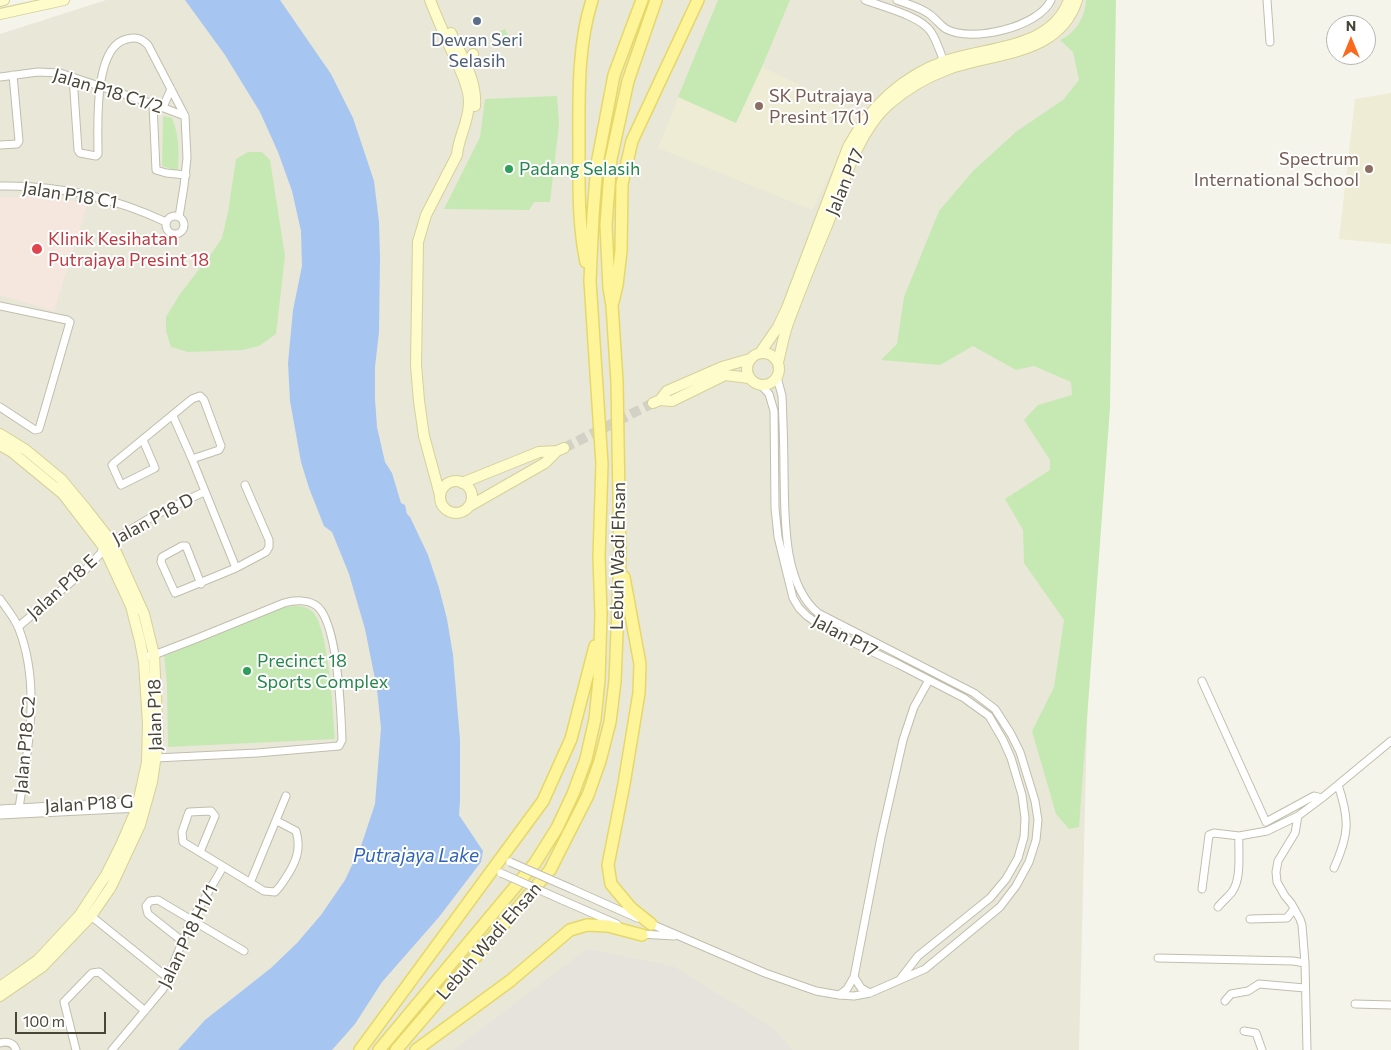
<!DOCTYPE html>
<style>
body{margin:0}
#map{position:relative;width:1391px;height:1050px;overflow:hidden;background:#f5f4ea;font-family:Commissioner,sans-serif}
canvas{display:block}
.north{position:absolute;left:1326px;top:15px;width:50px;height:50px;box-sizing:border-box;background:#fff;border:1px solid #b6b5af;border-radius:50%;rotate:0deg;font-size:14px;font-weight:700;line-height:20px;text-align:center;color:#494638}
.north::after{content:'';display:block;margin:auto;width:18px;height:22px;background:#fb691c;clip-path:polygon(50% 0,100% 100%,50% 72%,0 100%)}
.scale{position:absolute;left:15px;top:1012px;width:91px;height:22px;box-sizing:border-box;border:2px solid #494638;border-top:0;padding-left:6px;font-size:15px;line-height:18px;white-space:nowrap;color:#494638;-webkit-text-stroke:4px #fff;paint-order:stroke}
</style>
<div id="map">
<canvas width="1391" height="1050"></canvas>
<div class="north">N</div>
<div class="scale">100 m</div>
</div>
<script>
const g = document.querySelector('canvas').getContext('2d');
g.lineJoin = 'round';
function fill(path, color) { g.fillStyle = color; g.fill(path, 'evenodd'); }
function strokePath(path, color, width, dash) { g.strokeStyle = color; g.lineWidth = width; g.lineCap = dash ? 'butt' : 'round'; g.setLineDash(dash || []); g.stroke(path); }
function drawText(font, color, halo, rows, align = 'center') {
  g.font = font + ' Commissioner,sans-serif'; g.lineWidth = 4; g.setLineDash([]); g.textBaseline = 'middle'; g.strokeStyle = halo; g.fillStyle = color; for (const [text, x, y, turn = 0] of rows) {
    g.save(); g.translate(x, y); g.rotate((+turn || 0) * Math.PI / 180); g.textAlign = isNaN(turn) ? turn : align; if (halo) g.strokeText(text, 0, 0); g.fillText(text, 0, 0); g.restore();
  }
}
fill(new Path2D(`
 M106 0H198L282 104 403 698 360 919 215 1050H0V34Z
 M251 0H1105L1079 1050H323L451 810 407 544Z`), '#e9e7d8');
fill(new Path2D(`
 M587 949 673 966 773 1028 792 1050H454Z`), '#e5e3dc');
fill(new Path2D(`
 M718 0H790L762 67 861 114 812 210 658 148Z
 M1391 93V244L1339 239 1355 99Z`), '#eeecd4');
fill(new Path2D(`
 M0 197H49L88 203 54 311 0 295Z`), '#f5e6de');
fill(new Path2D(`
 M718 0H790L762 67 736 123 678 97Z
 M1086 0H1116L1110 408 1079 827 1069 829 1056 814 1032 731 1054 687 1064 620 1024 563 1023 530 1005 499 1050 470V460L1024 420 1038 405 1072 395 1071 382 1034 366 1016 370 973 346 940 365 881 360 897 344 904 297 939 211 973 171 1017 131 1063 100 1079 80 1073 52 1060 40C1076 33 1085 17 1086 0Z
 M505 29 511 41 499 47 493 34Z
 M557 96 559 125 550 202H534L529 210 444 209 480 137 485 99Z
 M165 116 172 118C179 134 179 151 178 169L175 170 162 166 163 117Z
 M248 152H262L270 160 285 256 276 334 259 346 242 350 188 352 171 347 166 331V317L180 294 211 254 222 238 228 212 236 159Z
 M295 606C302 606 307 607 313 612 329 631 333 712 335 739L168 747 167 685 164 654 279 608Z`), '#c6e9b3');
fill(new Path2D(`
 M185 0H280L331 74 353 118 374 181 379 222 380 257 379 332 375 367V399L377 427 385 462 392 473 401 503 405 505 407 514 410 517 428 555 439 588 447 619 453 655 460 740V801L459 815 483 851 481 862 439 917 382 982 355 1024 332 1050H178L205 1020 271 968 297 943 321 915 345 880 361 846 375 804 381 728 377 689 365 629 349 574 332 532 324 526 309 488 301 462 290 401 288 363 293 310 302 266 301 231 292 191 278 152 260 112 225 55Z`), '#a7c5f1');
strokePath(new Path2D(`
 M564 448 653 403`), '#d3d1c6', 10, [10, 5]);
const street = new Path2D(`
 M865 0C883 7 921 16 931 32 937 41 941 54 945 65
 M897 0C907 4 920 7 929 14 935 18 940 25 946 29 972 43 1039 27 1051 0
 M1267 0 1270 42
 M0 77 38 72 60 73 153 104 185 116
 M73 77 78 150 80 153 96 156 98 154C98 127 93 46 127 39 136 37 141 38 148 45L185 116 187 158 184 186 179 217
 M153 104 156 170 166 173 186 175
 M163 107 171 89
 M0 145 17 144 19 141 13 75
 M0 186C59 185 113 197 166 222
 M166 225a9 9 0 1 1 18 0a9 9 0 1 1-18 0Z
 M0 306 67 320 70 322 39 429 35 430 0 407
 M761 385 769 394 774 411 775 508 778 537 793 598 799 608 807 616 827 630 898 664 964 698 989 716 1003 740 1011 758 1022 795 1025 818 1024 837 1018 858 1006 879 990 898 918 956 901 978
 M173 416 192 459 236 568
 M143 440 155 468 121 485 112 465 114 463 192 399 200 396 204 400 221 446 219 450 192 459
 M201 584 186 546H182L162 557 161 562 175 593 236 568 266 552 269 547V540L245 485
 M0 599C6 608 15 618 19 629 41 686 28 749 19 808
 M18 627 84 571 101 553 103 546 155 515 204 492
 M143 657 154 655 198 638 284 603C294 600 309 599 318 607 338 626 341 711 342 740L339 746 257 753 156 758
 M1202 681 1266 822 1314 796 1322 798
 M0 809 142 801
 M0 815 139 808
 M1298 816 1295 833 1278 861 1276 872 1277 882 1285 896 1291 903 1300 919 1302 925 1305 963 1307 1050
 M200 852 215 816 211 811 189 812 182 832 183 842 264 891 275 892C279 888 282 884 285 879 295 864 302 850 296 831L277 821
 M1334 868C1349 835 1350 820 1338 785
 M250 883 286 796
 M572 889 637 918
 M1202 889 1209 835 1214 833 1239 836 1267 831 1298 816 1322 798 1391 741
 M562 900 617 924
 M1218 907C1222 902 1228 897 1232 892 1242 878 1238 853 1239 836
 M91 916 168 978
 M1250 919 1287 918 1294 909
 M649 923 765 973 816 991 839 995 854 996 870 993 925 969 1000 907 1016 886 1029 862 1036 840 1038 820 1035 801 1020 752 1011 734 995 709 974 693 818 613C782 583 785 515 784 472 784 447 783 421 782 396L777 377
 M640 934 674 936
 M182 941 148 914 146 906 150 901 158 900 244 951
 M1158 958 1293 961 1305 963
 M854 977 861 988 870 993
 M839 995 847 989 854 977 881 837 903 740 914 707 929 680
 M1225 1001 1231 994 1248 991 1259 984 1305 988
 M1355 1004 1391 1005
 M1244 1031 1256 1033 1262 1050
 M0 1043C7 1041 14 1043 16 1050
 M76 1050 64 1002 92 973 99 972 145 1011
 M112 1050 163 989 190 923 223 867`);
const secondary = new Path2D(`
 M430 0C437 18 445 36 453 54 459 68 469 86 469 102 469 122 458 138 457 155L426 215 418 242 416 365 419 401 424 436 440 495
 M0 1 4 0
 M0 14 64 0
 M451 33C462 57 477 80 475 106
 M468 70 469 61 473 54
 M747 369a16 16 0 1 1 32 0a16 16 0 1 1-32 0Z
 M760 353 778 327 787 308 848 147C870 107 901 77 945 61 987 46 1051 50 1069 0
 M778 362C782 347 784 332 790 318 802 286 815 254 828 223 843 185 857 133 888 105 905 90 925 78 946 70 993 52 1059 57 1077 0
 M660 400 672 401 725 375 749 378
 M653 403 660 400 667 391 722 367 750 359
 M0 434 26 450 61 479 86 509 111 541 144 614 154 655 158 741 152 782 140 825 111 887 91 916 42 967 0 996
 M0 445 12 452 63 494 103 546 131 606 140 641 144 662 148 724 147 762 137 808 121 845 106 875 79 916 38 960 0 987
 M440 497a16 16 0 1 1 32 0a16 16 0 1 1-32 0Z
 M462 483 539 452 557 451
 M468 507 545 463 557 451 564 448`);
const primary = new Path2D(`
 M586 262C578 224 579 186 579 148 579 99 577 47 592 0
 M613 302 617 285 621 251 622 184 632 141 698 0
 M624 577 640 664 639 693 624 784 608 865 611 884 631 908 651 924
 M360 1050 543 801 571 739 595 646
 M379 1050 535 863 557 828 573 794 586 759 595 719 599 680 601 614 599 557 602 464 590 281 593 215 597 164 614 75 642 0
 M396 1050 550 870 588 795 600 761 610 722 615 681 620 558 617 382 612 305 609 288 606 225 611 159 628 81 656 0
 M416 1050 510 981 570 930 587 925 608 926 642 935`);
strokePath(street, '#c1bead', 9);
strokePath(secondary, '#d5d19a', 12);
strokePath(primary, '#e5d869', 14);
strokePath(street, '#fff', 7);
strokePath(secondary, '#fffccb', 10);
strokePath(primary, '#fef59a', 11);
const streetBridge = new Path2D(`
 M510 862 572 889
 M501 873 562 900`);
strokePath(streetBridge, '#c1bead', 9, []);
strokePath(streetBridge, '#fff', 7);
for (const [x, y, r, color] of [
 [477,21,5,"#5c6f8a"],
 [759,106,5,"#8d6e63"],
 [509,169,5,"#2e9e5b"],
 [1369,169,5,"#8d6e63"],
 [37,249,6,"#e0444e"],
 [247,671,5,"#2e9e5b"]
]) { const dot = new Path2D(); dot.arc(x, y, r, 0, 2 * Math.PI); g.fillStyle = color; g.fill(dot); strokePath(dot, '#fff', 2); }
drawText('18px', '#4e5e75', '#fff', [
 ["Dewan Seri",477,40],
 ["Selasih",477,61]
]);
drawText('18px', '#494638', '#fff', [
 ["Jalan P18 C1/2",108,91,17],
 ["Jalan P17",845,182,-67],
 ["Jalan P18 C1",70,195,9],
 ["Jalan P18 D",153,519,-28],
 ["Lebuh Wadi Ehsan",618,556,-89],
 ["Jalan P18 E",62,587,-42],
 ["Jalan P17",845,636,28],
 ["Jalan P18",155,715,-91],
 ["Jalan P18 C2",25,745,-85],
 ["Jalan P18 G",89,804,-3],
 ["Jalan P18 H1/1",188,936,-64],
 ["Lebuh Wadi Ehsan",489,941,-49]
]);
drawText('18px', '#785e54', '#fff', [
 ["SK Putrajaya",769,96],
 ["Presint 17(1)",769,117],
 ["Spectrum",1359,159,"right"],
 ["International School",1359,180,"right"]
], 'left');
drawText('18px', '#27864d', '#fff', [
 ["Padang Selasih",519,169],
 ["Precinct 18",257,661],
 ["Sports Complex",257,682]
], 'left');
drawText('18px', '#be3a42', '#fff', [
 ["Klinik Kesihatan",48,239],
 ["Putrajaya Presint 18",48,260]
], 'left');
drawText('italic 19px', '#2f63b7', '#fff', [
 ["Putrajaya Lake",416,856]
]);
</script>
